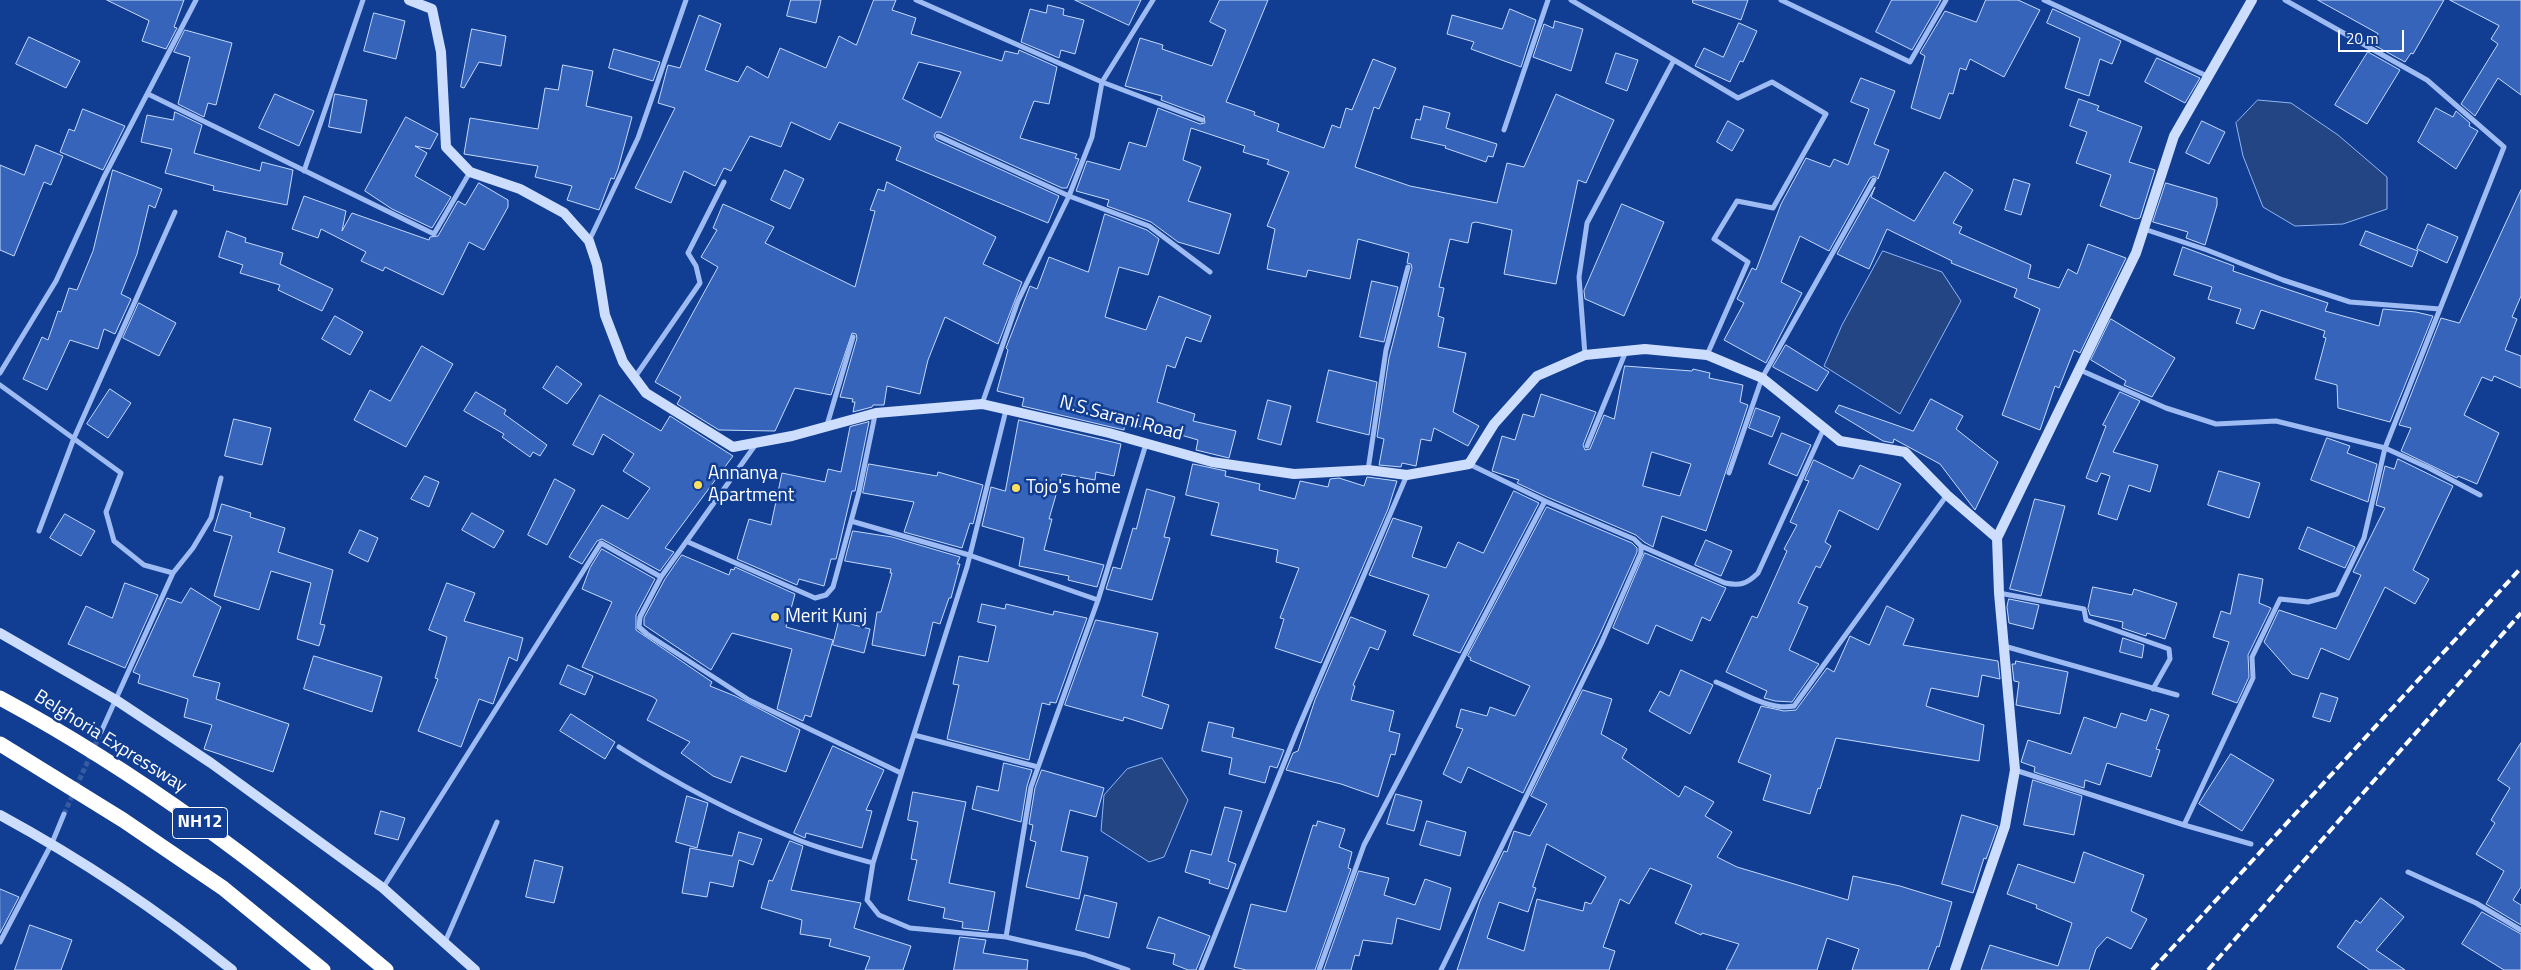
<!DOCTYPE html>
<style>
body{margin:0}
#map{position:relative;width:2521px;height:970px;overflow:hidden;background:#113e92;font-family:"Titillium Web",sans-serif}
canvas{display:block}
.scale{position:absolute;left:2338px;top:30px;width:66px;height:22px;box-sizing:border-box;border:2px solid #fff;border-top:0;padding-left:6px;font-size:15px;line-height:18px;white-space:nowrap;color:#fff;-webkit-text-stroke:4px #113e92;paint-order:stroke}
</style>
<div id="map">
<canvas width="2521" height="970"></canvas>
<div class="scale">20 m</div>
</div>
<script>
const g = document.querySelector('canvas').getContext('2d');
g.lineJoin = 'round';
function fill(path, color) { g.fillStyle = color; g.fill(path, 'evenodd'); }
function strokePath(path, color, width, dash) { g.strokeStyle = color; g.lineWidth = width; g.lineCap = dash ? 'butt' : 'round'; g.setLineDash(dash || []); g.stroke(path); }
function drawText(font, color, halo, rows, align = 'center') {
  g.font = font + ' "Titillium Web",sans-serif'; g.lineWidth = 5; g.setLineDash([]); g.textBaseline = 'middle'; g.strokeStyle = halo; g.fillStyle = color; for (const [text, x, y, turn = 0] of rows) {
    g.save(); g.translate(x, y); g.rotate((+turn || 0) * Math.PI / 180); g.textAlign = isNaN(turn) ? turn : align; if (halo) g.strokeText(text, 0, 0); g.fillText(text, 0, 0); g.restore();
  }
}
const water = new Path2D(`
 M2258 100 2291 103 2338 135 2387 177V209L2343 224 2295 226 2263 207 2243 156 2236 123Z
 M1883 251 1942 272 1961 301 1900 414 1824 366 1842 325Z
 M1162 758 1188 800 1164 857 1149 862 1101 831 1104 795 1127 769Z`);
fill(water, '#244584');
strokePath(water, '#8fb6f6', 1);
const building = new Path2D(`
 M107 0H184L174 27 177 28 166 49 142 41 149 21Z
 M791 0H821L816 23 787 16Z
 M874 0H896L892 10 916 18 911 34 1002 61 1005 51 1018 54 1019 50 1057 67 1049 104 1034 101 1020 138 1077 154 1075 158 1079 159 1067 188H1062L940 132H936L934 136 936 140 1059 196 1048 223 896 160 901 147 839 122 830 140 791 122 781 147 750 136 731 171 724 168 715 186 684 171 671 203 635 188 675 108 658 103 668 65 680 68 699 15 721 24 705 70 738 82 747 66 768 78 780 48 826 68 839 36 856 45ZM919 62 961 72 941 118 903 99Z
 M1075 0H1141L1129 25Z
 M1220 0H1268L1226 102 1255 112 1254 115 1279 124 1277 131 1324 148 1332 125 1340 128 1346 108 1352 110 1373 59 1396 68 1379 109 1374 107 1355 167 1410 186 1497 203 1507 163 1524 167 1556 94 1614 120 1586 183 1578 180 1556 284 1504 274 1512 230 1476 222 1472 223 1468 243 1450 239 1439 287 1444 288 1438 316 1444 318 1438 347 1466 353 1453 412 1479 426 1468 446 1434 428 1431 441 1421 439 1416 466 1402 463 1401 467 1379 465 1384 439 1377 437 1389 358 1412 268 1411 264 1407 263 1409 253 1358 239 1350 279 1308 270 1306 277 1267 269 1275 229 1267 226 1289 172 1267 164 1269 160 1243 152 1245 146 1191 128 1183 160 1201 167 1188 201 1231 214 1219 254 1178 242 1151 222 1107 206 1109 200 1076 191 1087 161 1120 170 1129 142 1146 147 1158 108 1200 124 1205 123 1204 116 1161 100 1162 96 1125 86 1140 38 1163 45 1162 49 1212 66 1226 30 1210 22Z
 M1693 0H1748L1741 20 1693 3Z
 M1892 0H1941L1912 50 1876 32Z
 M1986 0H2018L2040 10 2004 77 1970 59 1966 70 1960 68 1953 94 1949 93 1940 119 1911 108 1925 56 1920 53 1945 11 1976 22Z
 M2318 0H2444L2413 54 2411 53 2405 62 2372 44 2378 34Z
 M2450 0H2521V95L2498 78 2475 116 2461 104 2498 44 2491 39 2499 26Z
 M1048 5 1064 9 1063 15 1084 20 1075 54 1061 50 1059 58 1021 42 1030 9 1046 13Z
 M1510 9 1536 20 1521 67 1471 49 1474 42 1447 34 1452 15 1502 29Z
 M2053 9 2121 41 2112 64 2100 59 2089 96 2065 88 2080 38 2047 23Z
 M374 13 405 21 396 59 364 51Z
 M1555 21 1583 29 1571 71 1533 57 1544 24 1553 28Z
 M1739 23 1757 31 1743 62 1740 61 1730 82 1695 66 1704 48 1723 57Z
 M472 29 506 36 501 66 479 62 464 88 461 87Z
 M185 30 232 43 216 105 208 103 204 117 178 104 190 57 174 52Z
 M29 37 80 61 66 88 16 64Z
 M614 49 660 62 653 81 609 68Z
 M2368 52 2400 70 2367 124 2335 105Z
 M1616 53 1638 60 1627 91 1606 83Z
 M2157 58 2200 78 2185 103 2145 82Z
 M563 65 593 71 586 106 632 117 618 169 614 179 611 178 599 210 567 200 572 186 535 177 538 166 464 154 470 118 538 129 545 88 558 90Z
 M1861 78 1895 91 1874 144 1889 150 1878 179 1874 176 1870 178 1829 251 1800 236 1781 282 1802 293 1766 363 1724 340 1744 303 1737 299 1752 268 1756 270 1781 204 1806 158 1830 167 1834 159 1848 165 1869 109 1851 102Z
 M275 94 314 111 299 146 259 128Z
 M335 94 367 100 361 133 329 127Z
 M2079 99 2099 106 2097 110 2142 127 2129 162 2155 170 2140 218 2136 219 2100 206 2111 175 2076 163 2087 132 2070 126Z
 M1424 106 1450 113 1446 128 1497 144 1493 157 1488 156 1486 162 1445 148 1446 146 1411 138 1416 119 1420 120Z
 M2436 108 2453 117 2456 111 2470 123 2469 126 2478 131 2456 169 2418 142Z
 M83 109 125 126 103 170 60 152 69 129 74 131Z
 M175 112 202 125 194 153 260 171 262 162 293 170 287 205 213 190 214 186 165 173 172 149 141 142 147 115 173 120Z
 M406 117 438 134 430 149 415 146 427 153 415 176 451 197 432 228 392 209 365 191Z
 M1728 121 1744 130 1732 151 1717 142Z
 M2202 121 2225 132 2209 164 2186 153Z
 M36 145 63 156 51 185 44 182 14 256 0 250V165L24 175Z
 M113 170 162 189 155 208 149 205 137 254 121 294 131 299 115 334 104 329 98 349 70 340 47 390 23 379 42 337 48 340 58 311 61 312 69 288 77 290 93 251Z
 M785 170 804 179 790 209 771 200Z
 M1945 172 1973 190 1953 223 1962 227 1959 233 2031 265 2028 278 2059 288 2068 269 2077 274 2088 244 2126 258 2080 353 2074 350 2059 388 2055 386 2040 430 2002 415 2040 309 2014 297 2017 289 1951 263 1952 261 1887 229 1869 269 1837 254 1875 187 1871 197 1914 221Z
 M2014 179 2030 184 2021 215 2005 210Z
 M887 182 996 237 983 264 1022 282 998 344 945 317 928 360 920 394 887 386 884 405H873L872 407 853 412 855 402H852L853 399 840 397 857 338 856 334 852 333 831 395 795 388 775 431 719 430 677 404 681 397 655 382 718 267 701 257 717 230 713 228 723 204 774 227 765 243 855 287 875 211 870 210 878 189 884 191Z
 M479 183 508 200V207L484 250 469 242 443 295 385 267 383 271 361 261 366 252 321 229 318 238 292 229 304 196 346 211 342 231 352 213 429 240 430 237 438 236 458 201 465 205Z
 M2166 183 2217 198V205L2205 245 2186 238 2188 232 2153 222Z
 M2521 190V296L2512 317 2517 319 2505 350 2521 356V388L2494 376 2492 381 2482 377 2464 415 2499 433 2477 484 2458 476 2457 478 2401 451 2411 428 2399 425 2441 318 2459 323Z
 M1622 204 1664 222 1624 316 1585 299 1584 291Z
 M1105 214 1147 230 1159 239 1148 275 1119 267 1105 317 1146 330 1159 296 1211 316 1201 342 1186 337 1175 368 1167 365 1157 402 1195 414 1193 421 1236 431 1229 458 1196 450 1198 440 1150 426 1149 429 1125 422 1124 430 1022 406 1024 398 997 391 1008 350 1006 348 1030 286 1037 289 1049 257 1088 272Z
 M2428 224 2458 237 2447 263 2417 249Z
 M227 231 246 238 245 242 283 253 280 264 333 289 322 311 278 290 280 285 240 273 243 265 219 257Z
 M2366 231 2418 251 2412 267 2360 245Z
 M2183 247 2234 266 2233 271 2328 303 2325 311 2379 326 2383 309 2416 312 2433 316 2390 422 2338 408 2337 385 2315 379 2326 338 2323 337 2325 331 2261 310 2254 329 2236 323 2241 309 2208 299 2212 287 2174 275Z
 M1372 281 1398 287 1384 342 1360 337Z
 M139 303 176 323 159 356 123 338Z
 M335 316 363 332 350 355 322 339Z
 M2111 319 2175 358 2152 397 2124 385 2126 381 2091 360Z
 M1786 345 1829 372 1817 391 1773 367Z
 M422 346 453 364 406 447 354 420 370 390 390 401Z
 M557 366 582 384 567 404 543 388Z
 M1625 366 1692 371 1693 369 1710 373 1709 378 1743 385 1740 402 1748 405 1706 531 1662 516 1653 547 1644 542 1636 535 1547 497 1517 483 1519 480 1492 471 1502 436 1515 440 1523 414 1534 417 1541 394 1596 412 1583 445 1585 450 1590 449 1604 415 1614 419ZM1652 452 1691 464 1680 496 1643 486Z
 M1329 370 1377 382 1369 435 1317 422Z
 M110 389 131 403 108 438 87 424Z
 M476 392 506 410 504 414 547 445 540 456 533 452 530 457 502 437 504 434 464 411Z
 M2120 392 2140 401 2113 452 2158 465 2150 492 2129 485 2117 520 2098 514 2110 476 2101 473 2097 482 2086 478 2106 426 2103 425Z
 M600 395 661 431 670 416 733 456 665 548 674 552 660 571 602 539 597 541 582 564 569 557 602 505 628 519 650 488 623 471 634 454 603 434 593 455 573 445Z
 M1931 399 1963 416 1956 429 1998 462 1975 510 1940 464 1894 439 1893 443 1883 441 1835 412 1839 405 1913 431Z
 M1268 400 1291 406 1281 445 1258 439Z
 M1756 408 1780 417 1772 437 1749 428Z
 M234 419 271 428 262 465 225 456Z
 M1019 420 1121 444 1114 476 1096 472 1095 480 1062 474 1049 519H1052L1044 550 1104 565 1097 587 1068 580 1069 576 1019 566 1024 538 982 526 991 487 1005 491Z
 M869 422 855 491H852L836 559H831L824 586 799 579 797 585 737 559 749 519 771 525 782 473 825 482 828 469 841 472 850 427Z
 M1782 433 1811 445 1797 476 1769 464Z
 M2327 438 2350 446 2347 453 2377 464 2368 502 2311 480Z
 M2398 459 2453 486 2413 570 2429 579 2415 604 2385 587 2349 660 2321 648 2308 679 2292 674 2264 642 2279 610 2336 629 2361 575 2353 572 2385 508 2376 505 2385 466 2394 469Z
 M1814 460 1853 479 1860 465 1901 484 1878 530 1839 510 1825 542 1831 546 1820 568 1816 566 1798 603 1808 607 1789 650 1819 664 1792 702 1775 701 1764 698 1767 691 1726 672 1752 616 1757 618 1787 551 1784 549 1797 525 1790 522 1809 481 1805 480Z
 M869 464 937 476 938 472 983 485 973 524 970 523 962 548 904 532 914 502 863 493Z
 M1193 464 1226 471 1225 476 1260 484 1259 490 1295 499 1300 481 1328 487 1330 479 1339 478 1364 486 1367 477 1397 481 1388 509 1321 663 1275 648 1284 619 1280 618 1299 568 1276 562 1278 550 1211 535 1219 503 1186 495Z
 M2219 471 2260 483 2249 518 2208 505Z
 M425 476 439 482 429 507 411 499Z
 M555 479 575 490 547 545 528 535Z
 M1147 489 1175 497 1164 537 1170 538 1152 600 1106 589 1113 567 1121 569 1133 528 1136 529Z
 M1514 491 1539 503 1460 653 1413 635 1429 595 1369 575 1393 518 1422 527 1412 557 1446 568 1458 542 1483 553Z
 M2035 499 2065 506 2041 596 2010 589Z
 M222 504 251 513 250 517 285 528 278 552 333 570 320 624 325 625 319 646 297 639 311 583 271 571 259 610 214 596 232 536 214 531Z
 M1547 507 1632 543 1637 548V552L1601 632 1523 793 1468 767 1461 783 1443 774 1463 729 1456 727 1461 709 1487 716 1490 707 1515 716 1530 686 1470 660 1471 658 1468 656Z
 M472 513 504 531 494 548 462 530Z
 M65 514 95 531 81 556 50 538Z
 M2308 527 2355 547 2345 568 2299 549Z
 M360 530 378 538 368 562 349 553Z
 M853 531 892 537 960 557 957 564H960L951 598H949L940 624 933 622 925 656 872 645 877 612H881L892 573H890L891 569 845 561Z
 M1706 540 1732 551 1721 576 1695 565Z
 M602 549 655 579 636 615V630L712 682 710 686 735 696 800 730 786 772 741 756 731 783 713 776 681 753 690 742 647 720 657 700 653 697 582 667 612 602 582 589 590 568Z
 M1645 553 1726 588 1710 621 1702 617 1692 641 1656 625 1648 644 1613 628Z
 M682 555 729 575 731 569 734 570 735 567 795 594 786 627 833 640 811 717 805 715 803 721 777 709 792 649 732 633 711 670 644 625V618L665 579Z
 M2239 574 2263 579 2259 603 2271 608 2248 655 2249 677 2237 703 2212 694 2229 642 2213 637 2221 611 2230 614Z
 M125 583 158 595 125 668 68 644 86 606 112 618Z
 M447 583 475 593 464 621 523 638 517 661 509 657 493 704 479 699 461 747 418 731 438 679 435 678 447 637 429 630Z
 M2093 587 2132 595 2134 589 2177 603 2165 639 2147 633 2146 636 2122 628 2123 622 2090 615 2088 609Z
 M191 588 221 607 193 676 220 683 216 699 289 724 273 772 204 749 212 725 184 717 188 699 138 683 140 675 133 672 167 598 181 603Z
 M2009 599 2039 605 2033 629 2009 623 2007 607Z
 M982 604 1005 609 1006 604 1053 615 1054 611 1087 618 1056 703 1050 702V705L1042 703 1029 760 947 739 959 685 953 684 959 656 988 662 996 626 978 622Z
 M1887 606 1914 619 1903 645 1998 661 2000 679 1982 675 1978 697 1931 688 1926 706 1984 725 1979 761 1836 738 1820 789 1818 788 1810 814 1763 800 1771 775 1738 762 1761 706 1784 711 1796 710 1827 668 1834 672 1850 636 1869 645Z
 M1351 617 1386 631 1378 650 1370 647 1353 685 1355 686 1351 700 1394 711 1389 731 1400 734 1395 755 1391 754 1378 797 1341 784 1286 770 1293 753 1298 751 1315 700Z
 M1096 620 1158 633 1142 696 1169 705 1162 729 1124 717 1123 721 1065 705Z
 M839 621 870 629 864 653 833 645Z
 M2123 638 2144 645 2142 658 2120 652Z
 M314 656 382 677 372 712 304 689Z
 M2016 661 2068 672 2060 714 2016 705 2019 682 2014 681 2012 664H2015Z
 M568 665 593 676 585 695 560 684Z
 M1681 670 1713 685 1690 734 1649 711 1660 691 1669 696Z
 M1583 690 1612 699 1601 734 1627 749 1622 758 1679 797 1685 786 1714 802 1705 816 1732 832 1717 857 1737 867 1848 900 1853 876 1900 886 1952 902 1939 947 1937 946 1928 970H1852L1859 949 1827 938 1817 970H1726L1739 944 1702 933 1701 935 1675 923 1692 885 1650 868 1629 904 1620 899 1603 947 1615 951 1609 970H1457L1480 901 1504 851 1507 852 1514 831 1530 836 1547 804 1531 796ZM1547 844 1606 877 1591 904 1585 902 1583 911 1537 899 1524 951 1487 938 1499 902 1528 912 1536 888 1533 887Z
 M2321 693 2338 698 2330 722 2313 717Z
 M2151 709 2169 715 2156 749 2160 750 2151 777 2107 763 2100 785 2085 780 2084 788 2034 772 2035 767 2021 762 2028 740 2071 754 2084 717 2116 728 2121 713 2146 721Z
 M571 714 615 742 605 759 560 731Z
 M1209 722 1234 728 1232 737 1284 750 1277 768 1270 766 1265 783 1229 774 1232 758 1202 751Z
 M2521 743V887L2513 900 2521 905V925L2486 904 2504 871 2476 854 2495 823 2491 820 2510 788 2498 780Z
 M833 746 884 770 866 810 872 811 862 848 806 833 805 838 794 833Z
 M2231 754 2274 780 2242 831 2199 804Z
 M1004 763 1032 770 1027 786 1021 822 972 809 977 786 998 791Z
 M1042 770 1104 788 1096 817 1070 810 1061 851 1088 857 1079 899 1026 887 1036 842 1030 840 1033 825 1029 824 1035 788Z
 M2033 780 2082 796 2074 835 2024 825Z
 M913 792 966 802 949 883 995 892 988 931 962 928 963 922 943 918 945 908 908 900 917 860 911 859 918 822 908 820Z
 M1396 794 1422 801 1414 831 1387 824Z
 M687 796 708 803 697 848 676 842Z
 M1225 807 1242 811 1228 861 1236 864 1228 889 1209 883 1210 880 1185 872 1191 850 1211 855Z
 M381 811 405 818 398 840 375 834Z
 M1962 815 1998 826 1986 859 1984 858 1973 893 1942 884Z
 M1318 821 1345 829 1339 847 1352 852 1348 868 1351 869 1315 970H1246L1234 967 1251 904 1286 912 1313 825 1316 826Z
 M1427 821 1466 832 1460 856 1420 845Z
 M739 832 762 839 753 865 739 860 733 887 710 882 707 897 682 893 690 848 732 856Z
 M790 841 803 846 791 890 861 903 854 928 911 946 903 970H865L870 957 829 946 831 939 800 934 802 920 761 908 769 880 772 881Z
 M2084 852 2144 875 2131 911 2147 919 2131 949 2107 937 2096 949 2089 970H1981L1990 945 2058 966 2072 923 2036 908 2037 905 2007 894 2018 864 2074 883Z
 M535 860 563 867 554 903 526 897Z
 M1359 871 1389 878 1384 895 1415 905 1425 879 1451 888 1440 930 1397 918 1392 944 1363 940 1359 956 1355 955 1351 970H1324Z
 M0 889 19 897 0 933Z
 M1085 895 1117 903 1109 938 1076 930Z
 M2381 898 2404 917 2376 950 2405 970H2370L2337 947 2356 920 2360 923Z
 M2482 912 2521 934V970H2504L2462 944Z
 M1159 917 1210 936 1196 970H1188L1173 964 1175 954 1147 948Z
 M30 925 72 940 61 970H15Z
 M960 937 986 940 983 953 1028 960 1027 970H954Z`);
fill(building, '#3564ba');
strokePath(building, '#c5d9fd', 1);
strokePath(new Path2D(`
 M64 814 101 732`), '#355ba2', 5, [5, 2.5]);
strokePath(new Path2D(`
 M916 0 1102 82 1202 120
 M1571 0 1674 60 1587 223 1579 277 1585 355
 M1781 0 1910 62 1946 0
 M2044 0 2207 76
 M1674 60 1738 98 1772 82 1826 114 1773 208 1737 201 1714 239 1748 262 1707 355
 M148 94 434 234 470 172
 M1504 130 1548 0
 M938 136 1069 196 1149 226 1210 272
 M304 171 363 0
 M2144 229 2207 250 2283 280 2350 302 2440 309
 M589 241 638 138 686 0
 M2080 370 2166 408 2216 424 2276 421 2385 448 2429 468 2480 495
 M0 373 56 281 104 177 196 0
 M635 377 700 283 696 266 688 253 724 182
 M0 385 121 473 106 512 114 541 144 565 173 573 101 732
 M982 404 1018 301 1069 196 1092 137 1102 82 1153 0
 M1006 410 967 567 873 863 867 900 879 915 910 928 1006 937 1085 955 1128 970
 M827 425 853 337
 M1587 446 1626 351
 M1368 470 1386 350 1408 267
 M1729 473 1762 378 1874 180
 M851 521 969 555 1098 600
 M39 531 74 438 175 212
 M688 542 815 598 826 595 833 587 859 492 875 415
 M1641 546 1725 583C1740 586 1747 584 1758 573L1824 428
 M173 573 193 548 211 518 221 478
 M661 577 640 617 639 627 647 634 749 700 901 773
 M1999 593 2084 609 2086 620 2169 649 2170 659 2153 689
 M2004 646 2177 695
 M1716 682C1739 691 1769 711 1794 706L1947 495
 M914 735 1038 767
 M619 747C675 783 734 814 796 839 820 849 847 856 873 863
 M2015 770 2184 825 2251 844
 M2184 825 2253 678 2252 657 2280 599 2308 602 2337 594 2364 538 2385 448 2504 147 2427 80 2285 0
 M2408 872 2476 903 2521 930
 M383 888 601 543 661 577 756 444
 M1006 937 1031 787 1098 600 1146 444
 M0 942 52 843 64 814
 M445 942 497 822
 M1201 970 1297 731 1407 475
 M1319 970 1364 845 1545 501
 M1441 970 1601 644 1641 553V546L1634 539 1545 501 1469 464`), '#9ebcf3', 5);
strokePath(new Path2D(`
 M409 0 432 9 441 52 446 147 470 172 520 189 564 213 589 241 597 265 605 315 623 362 646 393 733 447 792 436 876 413 982 404 1109 433 1212 462 1294 474 1368 470 1407 475 1469 464 1494 424 1537 376 1585 355 1645 349 1707 355 1762 378 1840 441 1905 452 1947 495 1997 538
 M0 633 116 700 211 763 383 888 475 970
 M0 815C83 860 159 911 232 970
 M1955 970 2005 826 2015 770 1999 593 1997 538 2136 253 2174 136 2252 0`), '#cdddfd', 10);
strokePath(new Path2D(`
 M0 698C140 773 265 868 386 970
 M0 744 123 820 223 888 323 970`), '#fff', 15);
strokePath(new Path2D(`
 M2152 970 2521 568
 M2208 970 2521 613`), '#fff', 4, [9, 4]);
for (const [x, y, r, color] of [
 [698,485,5,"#ffdf5f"],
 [1016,488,5,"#ffdf5f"],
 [775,617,5,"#ffdf5f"]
]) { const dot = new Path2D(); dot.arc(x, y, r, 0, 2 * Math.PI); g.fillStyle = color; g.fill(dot); strokePath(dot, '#113e92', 2); }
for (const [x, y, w] of [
 [200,823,55]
]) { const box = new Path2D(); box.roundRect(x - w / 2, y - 15.5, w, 31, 4); g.fillStyle = '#113e92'; g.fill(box); strokePath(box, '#fff', 1); }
drawText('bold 18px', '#fff', null, [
 ["NH12",200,823]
]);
drawText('19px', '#fff', '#113e92', [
 ["N.S.Sarani Road",1121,419,15],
 ["Belghoria Expressway",110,742,32]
]);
drawText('19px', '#fff', '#113e92', [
 ["Annanya",708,474],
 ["Apartment",708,496],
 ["Tojo's home",1026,488],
 ["Merit Kunj",785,617]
], 'left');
</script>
